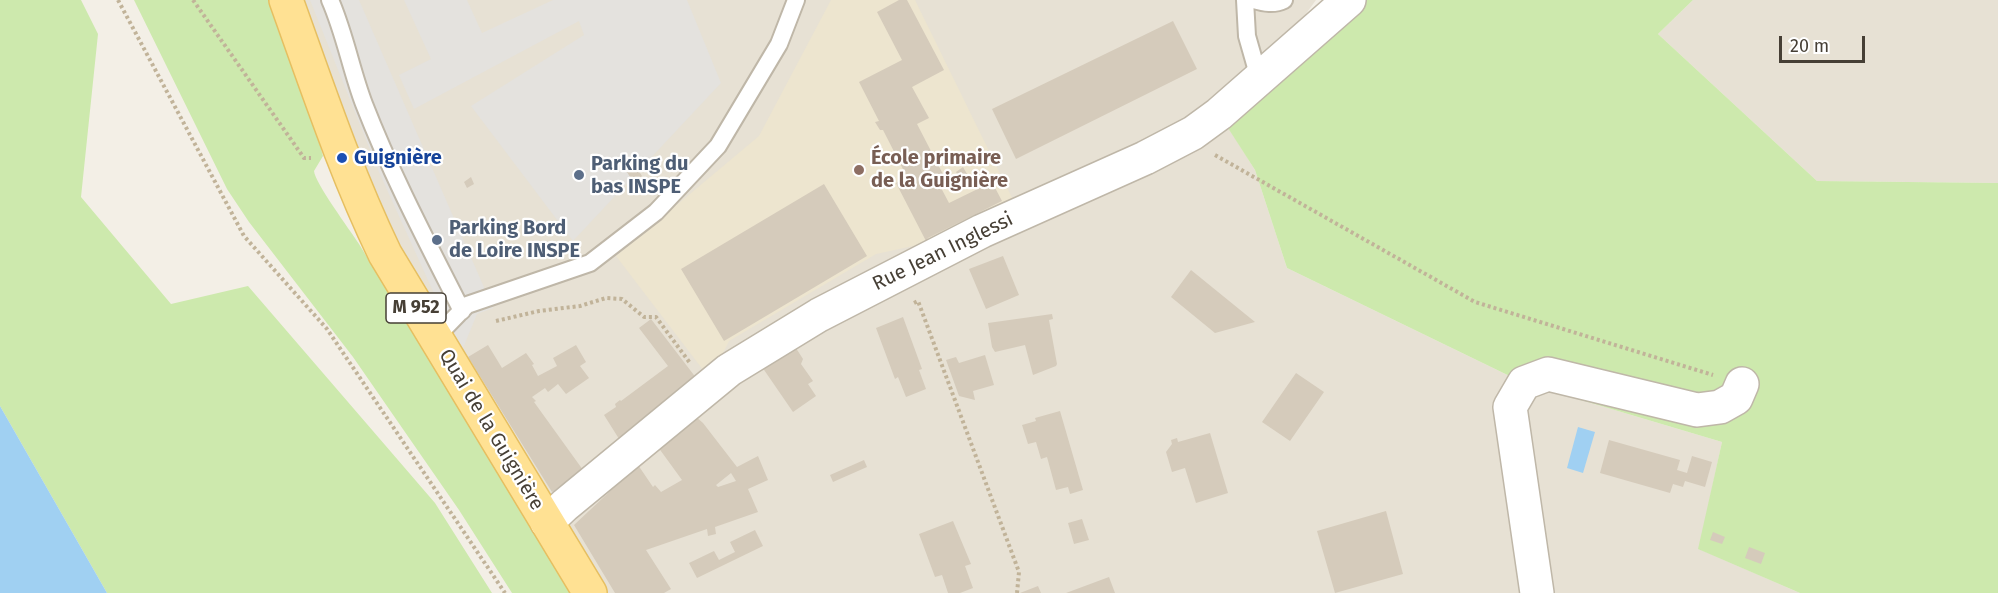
<!DOCTYPE html>
<meta charset="utf-8">
<style>
body{margin:0}
#map{position:relative;width:1998px;height:593px;overflow:hidden;background:#f3efe6;font-family:"Fira Sans",sans-serif}
canvas{display:block}
.scale{position:absolute;left:1779px;top:36px;width:86px;height:27px;box-sizing:border-box;border:3px solid #463f35;border-top:0;padding-left:8px;font-size:18px;line-height:21px;white-space:nowrap;color:#463f35;-webkit-text-stroke:4px #fff;paint-order:stroke}
</style>
<div id="map">
<canvas width="1998" height="593"></canvas>
<div class="scale">20 m</div>
</div>
<script>
const g = document.querySelector('canvas').getContext('2d');
g.lineJoin = 'round';
function fill(path, color) { g.fillStyle = color; g.fill(path, 'evenodd'); }
function strokePath(path, color, width, dash) { g.strokeStyle = color; g.lineWidth = width; g.lineCap = dash ? 'butt' : 'round'; g.setLineDash(dash || []); g.stroke(path); }
function drawText(font, color, halo, rows, align = 'center') {
  g.font = font + ' "Fira Sans",sans-serif'; g.lineWidth = 4.5; g.setLineDash([]); g.textBaseline = 'middle'; g.strokeStyle = halo; g.fillStyle = color; for (const [text, x, y, turn = 0] of rows) {
    g.save(); g.translate(x, y); g.rotate((+turn || 0) * Math.PI / 180); g.textAlign = isNaN(turn) ? turn : align; if (halo) g.strokeText(text, 0, 0); g.fillText(text, 0, 0); g.restore();
  }
}
fill(new Path2D(`
 M287 0H1316L1259 78 1220 114 1255 170 1287 268 1524 383 1722 442 1699 549 1800 593H590L413 302Z
 M1693 0H1998V183L1817 181 1658 34Z`), '#e7e1d4');
fill(new Path2D(`
 M831 0H915L1015 204 927 243 876 254 729 341 710 379 616 256 759 136Z`), '#ede5cf');
fill(new Path2D(`
 M0 0H81L98 34 81 197 171 304 248 286 435 503 492 593H107L0 406Z
 M134 0H272L315 127 323 156 314 171C315 183 350 230 359 244 430 361 501 477 574 593H512L459 510 353 357 249 222 227 189Z
 M1349 0H1693L1658 34 1817 181 1998 183V593H1800L1698 549 1722 442 1524 383 1287 268 1255 170 1219 114Z`), '#cde9ad');
fill(new Path2D(`
 M310 0H359L493 308 477 314 461 353 379 172Z
 M404 0H467L482 33 553 0H687L721 83 573 241 471 106 584 35 579 21 414 109 399 75 431 59Z`), '#e4e2de');
fill(new Path2D(`
 M0 406 107 593H0Z
 M1578 427 1595 432 1583 473 1567 468Z`), '#a0d0f2');
fill(new Path2D(`
 M899 0H907L944 70 912 87 929 118 917 124 946 180 939 184 949 203 992 182 1002 201 928 238 926 241 896 183 907 177 883 130H880L875 122 879 121 859 82 902 60 877 12Z
 M1173 21 1197 69 1016 159 992 109Z
 M636 167 642 176 633 182 627 172Z
 M963 167 971 181 963 185 956 172Z
 M471 177 474 184 467 188 464 182Z
 M824 184 867 256 724 341 681 269Z
 M1003 256 1019 295 986 309 969 269Z
 M1191 270 1255 322 1215 333 1171 297Z
 M1052 314 1053 319 1049 320 1057 364 1056 366 1033 375 1025 345 995 352 992 347 988 323Z
 M903 317 922 369 919 370 926 389 906 397 898 377 895 379 876 328Z
 M651 319 700 383 621 442 604 415 616 407 615 404 620 400 621 401 668 366 639 328Z
 M792 342 803 359 801 364 813 381 808 384 816 396 793 412 760 364Z
 M488 345 502 368 526 353 534 364 532 365 538 376 557 366 553 358 576 345 586 362 580 366 589 378 566 394 558 384 548 392 545 388 532 397 536 401 534 402 583 470 552 492 468 357Z
 M985 355 994 385 973 391 975 400 959 396 946 360 956 357 959 363Z
 M1296 373 1324 392 1290 441 1262 422Z
 M1060 411 1083 490 1070 494 1068 487 1056 490 1047 457 1041 459 1036 442 1028 444 1022 425 1036 421 1035 418Z
 M695 416 703 423 737 467 758 456 768 480 748 489 758 512 715 527 716 534 708 536 707 529 646 550 671 589 664 593H615L574 525 638 465 653 487 655 485 661 492 682 480 658 447ZM731 473 736 481 718 487 716 485Z
 M1210 433 1228 493 1196 503 1185 468 1172 472 1166 452 1172 444 1171 440 1177 438 1178 442Z
 M1609 440 1680 460 1677 470 1687 473 1692 456 1712 462 1705 487 1685 481 1683 487 1673 484 1670 493 1600 473Z
 M864 460 867 467 833 482 830 475Z
 M1386 511 1403 574 1335 593 1317 531Z
 M1082 519 1089 540 1074 544 1068 523Z
 M953 521 971 564 965 566 973 588 960 593H948L942 575 935 577 919 534Z
 M755 530 763 546 697 578 689 563 714 551 719 560 735 552 730 542Z
 M1713 532 1725 537 1722 544 1710 540Z
 M1749 547 1765 553 1761 564 1745 558Z
 M1109 577 1115 593H1066Z
 M1038 586 1041 593H1020Z`), '#d5cbbb');
const service = new Path2D(`
 M330 0C345 34 351 70 364 104 392 176 427 242 462 311
 M1245 0 1247 36 1259 78
 M1254 0C1264 3 1274 5 1284 0
 M435 338 467 305 590 263 656 212 718 146 779 44 796 0`);
const minor = new Path2D(`
 M547 522 565 505 729 370 819 315 982 231 1145 158 1193 133 1219 114 1349 0
 M1537 593 1510 407 1524 383 1548 374 1697 410 1720 407 1736 398 1742 384`);
const primary = new Path2D(`
 M286 0C317 86 345 171 385 254L590 593`);
strokePath(service, '#bfb7a8', 20);
strokePath(minor, '#bfb7a8', 36);
strokePath(primary, '#e6bf61', 36);
strokePath(new Path2D(`
 M118 0 244 236 327 329 505 593
 M193 0 304 158H311
 M1215 155 1475 302 1713 375
 M914 303 918 301 1019 572 1017 593
 M496 321 539 311 580 306 606 298 622 299 644 317H656L690 363`), '#c1b399', 4, [3, 3]);
strokePath(service, '#fff', 16);
strokePath(minor, '#fff', 33);
strokePath(primary, '#ffe193', 33);
for (const [x, y, r, color] of [
 [342,158,6,"#1a4fb4"],
 [859,170,6,"#8d6e63"],
 [579,175,6,"#5c6f8a"],
 [437,240,6,"#5c6f8a"]
]) { const dot = new Path2D(); dot.arc(x, y, r, 0, 2 * Math.PI); g.fillStyle = color; g.fill(dot); strokePath(dot, '#fff', 2); }
for (const [x, y, w] of [
 [416,308,60]
]) { const box = new Path2D(); box.roundRect(x - w / 2, y - 15, w, 30, 4.5); g.fillStyle = '#fff'; g.fill(box); strokePath(box, '#463f35', 1.5); }
drawText('bold 18px', '#463f35', null, [
 ["M 952",416,308]
]);
drawText('bold 20px', '#164399', '#fff', [
 ["Guignière",354,158]
], 'left');
drawText('bold 20px', '#785e54', '#fff', [
 ["École primaire",871,158],
 ["de la Guignière",871,181]
], 'left');
drawText('bold 20px', '#4e5e75', '#fff', [
 ["Parking du",591,164],
 ["bas INSPE",591,187],
 ["Parking Bord",449,228],
 ["de Loire INSPE",449,251]
], 'left');
drawText('20px', '#463f35', '#fff', [
 ["Rue Jean Inglessi",943,252,-26],
 ["Quai de la Guignière",491,430,59]
]);
</script>
